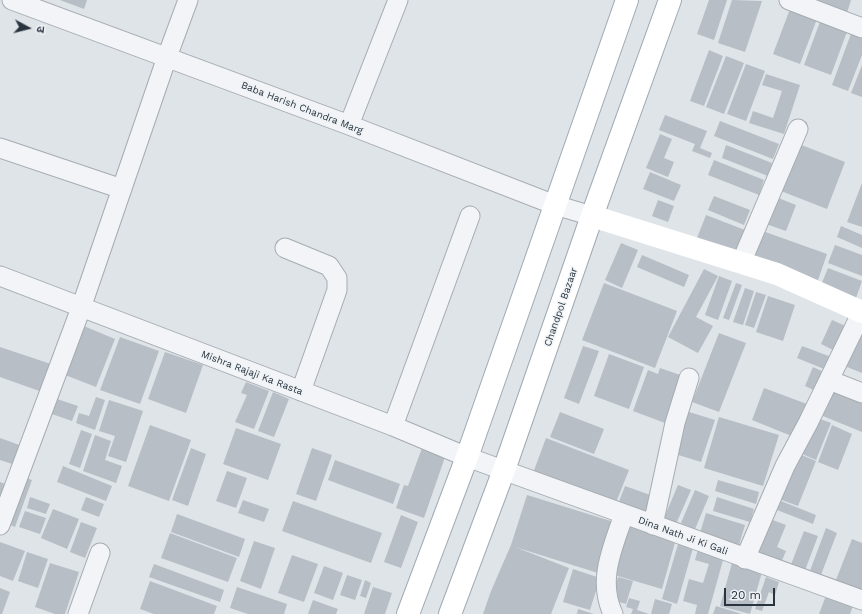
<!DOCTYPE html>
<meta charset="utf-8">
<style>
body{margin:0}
#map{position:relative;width:862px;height:614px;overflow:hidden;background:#dfe4e8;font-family:"Work Sans","Noto Sans Devanagari",sans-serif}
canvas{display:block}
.north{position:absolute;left:8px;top:8px;width:40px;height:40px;-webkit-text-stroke:3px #eff3f6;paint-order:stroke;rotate:97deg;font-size:11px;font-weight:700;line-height:16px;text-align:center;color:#29343f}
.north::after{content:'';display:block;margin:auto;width:14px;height:18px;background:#29343f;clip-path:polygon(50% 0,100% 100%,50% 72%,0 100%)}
.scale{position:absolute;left:724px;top:588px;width:51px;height:18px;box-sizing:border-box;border:2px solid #29343f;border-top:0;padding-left:5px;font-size:12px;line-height:14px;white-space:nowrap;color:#29343f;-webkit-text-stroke:3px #eff3f6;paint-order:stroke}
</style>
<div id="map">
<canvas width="862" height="614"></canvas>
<div class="north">उ</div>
<div class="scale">20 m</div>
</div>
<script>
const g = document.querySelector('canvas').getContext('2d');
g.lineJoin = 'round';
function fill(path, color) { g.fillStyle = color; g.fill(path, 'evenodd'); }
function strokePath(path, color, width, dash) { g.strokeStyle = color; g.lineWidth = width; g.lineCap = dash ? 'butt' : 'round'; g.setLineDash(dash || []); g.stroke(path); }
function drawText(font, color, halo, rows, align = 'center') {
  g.font = font + ' "Work Sans",sans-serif'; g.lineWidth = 3; g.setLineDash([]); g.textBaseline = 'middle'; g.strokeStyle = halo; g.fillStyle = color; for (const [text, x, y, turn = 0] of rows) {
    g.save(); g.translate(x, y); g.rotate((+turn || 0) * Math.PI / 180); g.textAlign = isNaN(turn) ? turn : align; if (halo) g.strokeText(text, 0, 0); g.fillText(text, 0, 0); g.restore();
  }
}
fill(new Path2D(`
 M60 0H87L84 9Z
 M709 0H727L714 40 697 34Z
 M732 0 762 1 745 52 718 43Z
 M812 0H851L846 16Z
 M790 9 817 19 800 64 773 54Z
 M821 19 848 29 831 75 804 65Z
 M852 31 862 35V55L848 91 832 85Z
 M709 50 723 56 704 106 690 101Z
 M726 56 744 63 724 114 706 107Z
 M746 64 765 71 746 121 727 114Z
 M862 65V97L851 93Z
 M766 74 800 85 784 134 749 123 753 111 773 118 782 91 762 85Z
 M665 115 707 131 700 148 712 153 710 158 692 151 695 144 659 130Z
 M720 121 779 144 773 159 714 136Z
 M660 134 672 139 664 158 674 162 668 177 646 168Z
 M799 144 845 162 827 209 781 191Z
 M726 145 772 163 768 176 722 158Z
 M714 160 764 180 759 195 708 175Z
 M650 172 681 185 674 201 643 189Z
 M862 183V227L847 222Z
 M714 196 750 210 744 225 708 210Z
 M776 197 796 205 786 231 766 224Z
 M658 200 674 206 668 222 652 216Z
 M706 215 745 230 736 253 697 238Z
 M841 226 862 235V248L837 237Z
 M757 229 827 254 817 283 747 258Z
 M621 243 638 250 622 288 605 280Z
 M835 245 862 255V276L828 263Z
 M642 255 689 275 684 287 637 267Z
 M828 268 862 281 856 298 821 285Z
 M704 269 718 276 696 317 713 326 698 353 668 337Z
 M719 276 732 281 718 320 705 315Z
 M604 283 677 311 655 368 582 340Z
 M736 283 742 285 729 320 723 318Z
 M745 288 754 291 743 325 733 322Z
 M756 292 766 295 754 328 745 325Z
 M768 296 795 305 783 341 756 332Z
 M832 320 850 328 839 353 821 344Z
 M862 321V373L842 365Z
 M79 324 115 339 96 387 60 373Z
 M719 333 746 343 719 412 692 402Z
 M120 337 159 351 140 404 100 390Z
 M583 346 599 351 579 404 564 398Z
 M802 346 834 358 829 371 797 358Z
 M0 347 54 365 45 393 0 377Z
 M165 352 203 365 186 413 148 399Z
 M609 354 644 367 629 409 594 396Z
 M813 367 828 374 820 393 805 386Z
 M660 368 683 376 665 423 633 411 648 370 658 374Z
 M246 382 269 391 254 429 235 422 247 395 241 393Z
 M764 388 807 404 794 437 752 420Z
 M828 388 862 401V432L818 414Z
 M273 392 289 399 274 437 258 431Z
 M51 397 78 406 72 421 46 412Z
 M96 397 105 400 95 430 76 423 79 413 89 416Z
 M109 400 143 411 126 462 108 456 115 436 99 431Z
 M686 411 715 420 701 462 672 453Z
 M560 412 604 429 594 454 550 437Z
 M719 417 779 435 763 486 704 468Z
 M815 417 831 423 816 460 800 453Z
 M150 425 191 440 169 501 128 486Z
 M832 425 852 434 838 470 818 462Z
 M236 428 281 444 268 480 223 464Z
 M81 430 92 434 80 468 69 464Z
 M95 435 111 441 105 460 122 466 116 483 83 471Z
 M0 438 25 447 18 466 0 460Z
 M546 438 629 470 615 505 533 473Z
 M191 448 206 454 188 506 172 500Z
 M312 448 332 455 316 501 296 494Z
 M422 448 445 457 424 518 396 508 404 485 408 486Z
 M797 453 816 461 798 506 779 499Z
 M335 460 400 484 393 504 328 480Z
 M63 466 112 486 106 501 57 482Z
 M227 471 247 478 236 508 216 501Z
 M21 476 32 480 15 527 4 522Z
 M718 480 759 492 756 504 715 491Z
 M0 482 11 486 0 513Z
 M678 485 691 490 676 524 664 518Z
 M625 486 656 497 649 515 618 504Z
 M695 490 709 496 695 529 681 523Z
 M527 495 614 522 598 573 515 547 569 568 551 614H483L491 591 511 545Z
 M30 497 50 504 46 514 27 508Z
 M86 497 104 504 99 517 81 510Z
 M717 497 754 509 750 522 713 511Z
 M243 500 269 509 264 522 238 513Z
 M293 501 382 533 371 563 282 531Z
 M781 501 816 515 813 524 777 510Z
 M53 509 79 519 67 549 41 538Z
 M25 511 46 518 40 534 19 527Z
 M706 513 745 525 739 545 700 533Z
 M177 514 245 539 239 557 171 532Z
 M401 515 418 522 401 568 384 562Z
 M770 519 786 525 777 547 786 551 781 563 757 553Z
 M81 522 97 528 85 558 70 552Z
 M625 524 676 539 662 589 611 574Z
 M826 528 837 533 819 580 808 576Z
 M804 531 818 536 804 573 790 567Z
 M170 533 237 558 228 582 161 558Z
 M852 539 862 543V596L834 585Z
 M254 541 275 548 261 589 240 581Z
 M0 542 25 551 13 581 0 576Z
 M678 544 693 548 677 604 662 599Z
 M699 546 725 553 708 614H695L697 605 683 601 689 579 703 583 709 564 695 560Z
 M27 552 48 559 38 588 18 581Z
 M292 555 318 564 304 602 278 593Z
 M50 563 79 572 65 614H55L35 607Z
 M732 563 762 572 750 614 720 606Z
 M154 564 224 590 220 602 149 577Z
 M324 566 343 573 333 600 314 593Z
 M573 569 600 578 590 610 563 602Z
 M347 575 362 580 355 600 340 595Z
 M618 577 633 581 626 604 611 600Z
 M766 577 779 582 775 595 769 592 762 611 755 609Z
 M365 580 371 583 366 598 360 596Z
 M150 581 217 606 214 614H154L140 609Z
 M237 587 287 604 284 614H248L230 608Z
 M373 587 392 593 385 614H364Z
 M0 588 10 592 2 614H0Z
 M827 593 854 603 850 614H819Z
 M629 598 640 601 637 610 649 614H631L633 609 626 607Z
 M655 599 672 604 669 614H651Z
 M313 600 338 609 336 614H308Z
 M716 606 742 614H713Z
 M578 609 594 614H577Z`), '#b7bec5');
const street = new Path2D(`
 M12 0 349 125 555 205 592 216
 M789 0 862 28
 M349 125 398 0
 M0 148 122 189
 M285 248 329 266 337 278V290L331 307 301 391
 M741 263 798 129
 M0 276 393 426 467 457 862 600
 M829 380 862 393
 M393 426 470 216
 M0 525 81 308 167 57 188 0
 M653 525 675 423 689 378
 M745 559 785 466 808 423 862 312
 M78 614 100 553
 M613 614C597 579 613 548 624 514`);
const primary = new Path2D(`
 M408 614 467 457 627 0
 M450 614 504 470 592 216 670 0`);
strokePath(street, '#a5acb2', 21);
strokePath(primary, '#9faab4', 24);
strokePath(street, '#f2f4f7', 19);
strokePath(new Path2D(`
 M592 216 777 274 862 312`), '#fff', 22);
strokePath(primary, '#fff', 22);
drawText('10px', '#29343f', '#eff3f6', [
 ["Baba Harish Chandra Marg",302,108,21],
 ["Chandpol Bazaar",561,307,-71],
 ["Mishra Rajaji Ka Rasta",252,373,21],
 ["Dina Nath Ji Ki Gali",683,536,20]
]);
</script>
